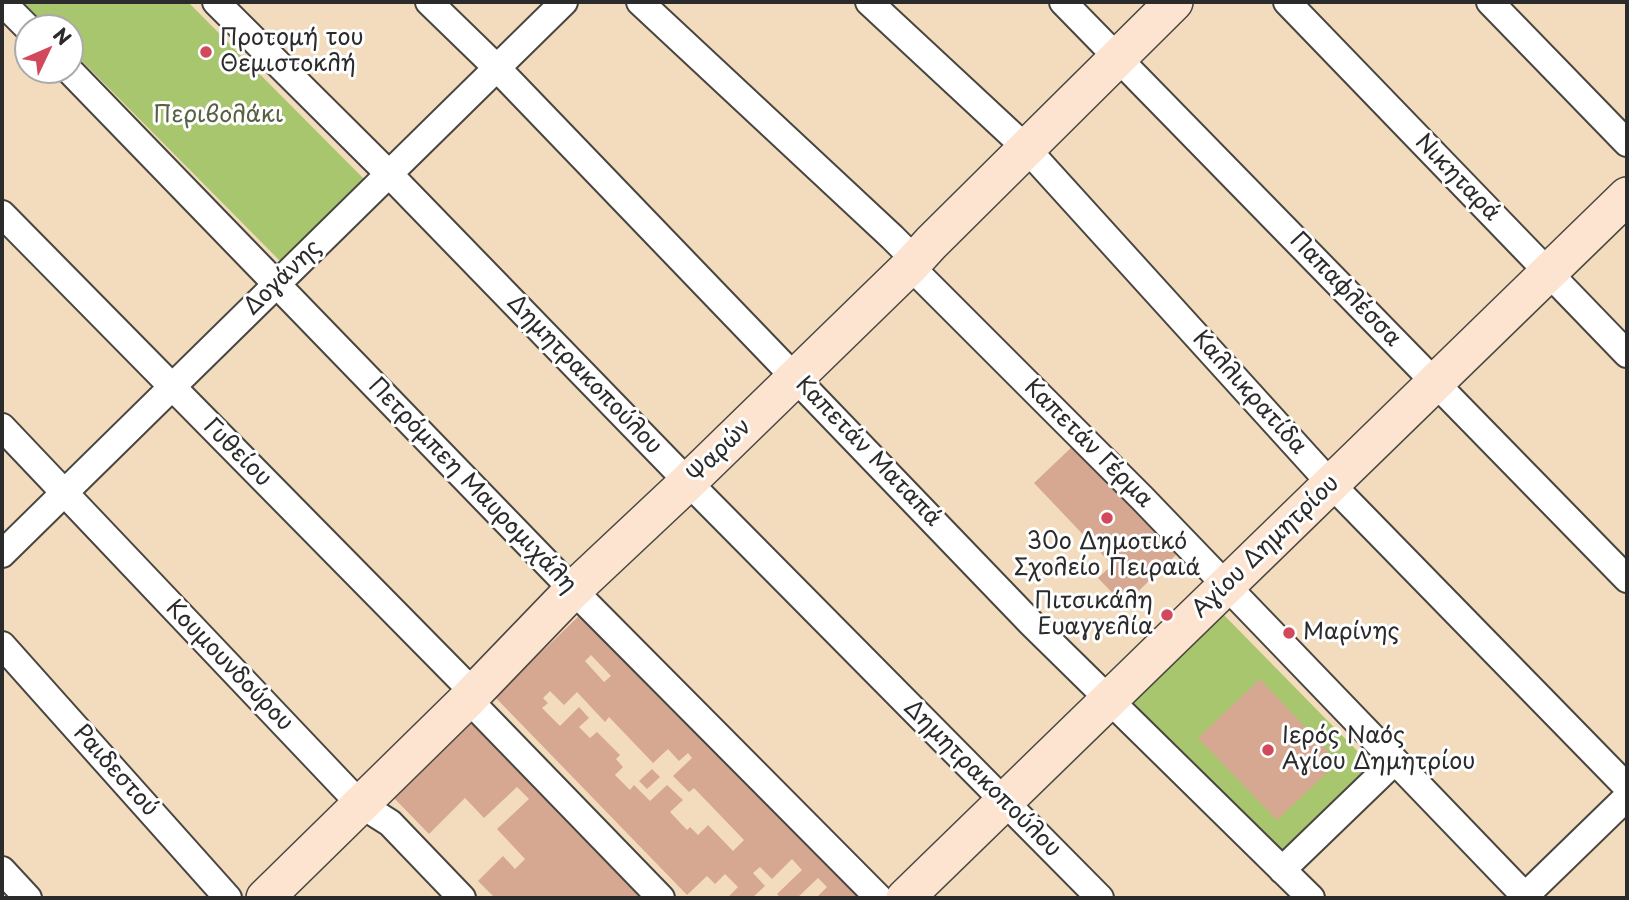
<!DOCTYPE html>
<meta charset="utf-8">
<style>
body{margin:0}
#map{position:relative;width:1629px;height:900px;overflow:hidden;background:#f2dcbd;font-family:"Playpen Sans",sans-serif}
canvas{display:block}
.frame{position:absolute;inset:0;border:4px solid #2b2b2b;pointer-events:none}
.north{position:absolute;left:14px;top:14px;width:70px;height:70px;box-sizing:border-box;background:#fff;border:2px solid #aaa;border-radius:50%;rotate:46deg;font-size:19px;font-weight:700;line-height:28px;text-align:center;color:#2b2b2b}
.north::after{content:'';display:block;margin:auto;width:24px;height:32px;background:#d1495b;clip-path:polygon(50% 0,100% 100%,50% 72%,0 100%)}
</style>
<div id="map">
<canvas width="1629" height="900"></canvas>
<div class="frame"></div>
<div class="north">N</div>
</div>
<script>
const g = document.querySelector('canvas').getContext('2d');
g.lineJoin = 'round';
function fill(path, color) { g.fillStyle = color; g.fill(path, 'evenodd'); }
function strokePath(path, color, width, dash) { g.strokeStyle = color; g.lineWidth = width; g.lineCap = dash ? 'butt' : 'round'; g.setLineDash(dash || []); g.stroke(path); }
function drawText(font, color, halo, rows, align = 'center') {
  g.font = font + ' "Playpen Sans",sans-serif'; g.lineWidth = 6; g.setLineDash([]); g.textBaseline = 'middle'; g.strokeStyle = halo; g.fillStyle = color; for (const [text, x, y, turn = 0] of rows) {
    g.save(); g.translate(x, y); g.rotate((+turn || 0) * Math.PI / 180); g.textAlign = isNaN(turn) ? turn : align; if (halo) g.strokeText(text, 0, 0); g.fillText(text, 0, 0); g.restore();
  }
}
fill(new Path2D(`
 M23 2H188L367 182 283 264 70 49V28H49Z
 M1220 611 1374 768 1282 858 1128 702Z`), '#a8c66d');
fill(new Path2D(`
 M1075 444 1179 552 1124 605 1098 578 1112 565 1034 483Z
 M585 610 863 898H816L827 887 818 878 797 898H781L777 894 802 870 792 859 772 879 760 867 753 873 765 886 752 898H727L738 887 725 874 715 884 707 876 687 895 495 697ZM591 655 611 676 604 682 585 661ZM550 691 564 705 577 692 605 722 609 717 653 763 668 749 679 761 688 753 692 758 673 776 689 792 694 788 744 840 733 851 708 825 698 835 690 827 687 830 670 812 683 800 667 785 650 801 634 785 630 790 615 775 623 767 616 759 620 755 597 732 590 738 579 727 589 718 579 707 560 726 542 708 548 703 543 698Z
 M1260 679 1338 762 1277 820 1198 738Z
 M477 717 653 898H495L478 881 503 856 515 869 525 859 497 829 529 799 517 787 484 818 465 798 429 834 394 798Z
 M652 769 660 777 647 789 639 781Z`), '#d6a891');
const street = new Path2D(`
 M2 2 28 28
 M216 2 389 174 688 482 1100 898
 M429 2 497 68 1032 624 1311 898
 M640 2 892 237 906 251 910 266 1142 498 1527 898
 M869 2 1026 148 1331 484 1627 787
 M1063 2 1627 579
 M1287 2 1627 354
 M1490 2 1627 143
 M69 70 573 590 879 898
 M2 214 473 692
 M2 427 360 804 390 823 462 898
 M2 554 564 2
 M2 645 228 898
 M468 699 661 898
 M2 870 28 898
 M1282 870 1395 761
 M1523 898 1627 797`);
const secondary = new Path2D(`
 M265 898 468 699 573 590 688 482 910 266 931 243 1174 2
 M905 898 1627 196`);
strokePath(street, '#494641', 30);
strokePath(secondary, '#494641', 40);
strokePath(street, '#fff', 26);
strokePath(secondary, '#fde4d1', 37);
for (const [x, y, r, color] of [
 [206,52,7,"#d1495b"],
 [1107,518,7,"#d1495b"],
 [1167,615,7,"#d1495b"],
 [1289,633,7,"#d1495b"],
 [1268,750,7,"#d1495b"]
]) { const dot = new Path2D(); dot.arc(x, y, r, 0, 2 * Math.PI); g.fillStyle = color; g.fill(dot); strokePath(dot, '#fff', 2.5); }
drawText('23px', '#2b2b2b', '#fff', [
 ["Προτομή του",220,39],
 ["Θεμιστοκλή",220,65],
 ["30ο Δημοτικό",1107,543,"center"],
 ["Σχολείο Πειραιά",1107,569,"center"],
 ["Πιτσικάλη",1153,602,"right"],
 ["Ευαγγελία",1153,628,"right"],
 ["Μαρίνης",1303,633],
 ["Ιερός Ναός",1282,737],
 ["Αγίου Δημητρίου",1282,763]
], 'left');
drawText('23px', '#576142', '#fff', [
 ["Περιβολάκι",218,116]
]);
drawText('23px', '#2b2b2b', '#fff', [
 ["Νικηταρά",1457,178,46],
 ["Δογάνης",283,278,-44],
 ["Παπαφλέσσα",1345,290,46],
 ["Δημητρακοπούλου",584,375,46],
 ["Καλλικρατίδα",1249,393,48],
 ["Καπετάν Γέρμα",1088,444,45],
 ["Ψαρών",720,451,-45],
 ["Καπετάν Ματαπά",868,452,46],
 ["Γυθείου",237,453,45],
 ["Πετρόμπεη Μαυρομιχάλη",472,486,46],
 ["Αγίου Δημητρίου",1266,547,-44],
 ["Κουμουνδούρου",229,666,46],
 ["Ραιδεστού",115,771,48],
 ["Δημητρακοπούλου",982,779,45]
]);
</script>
